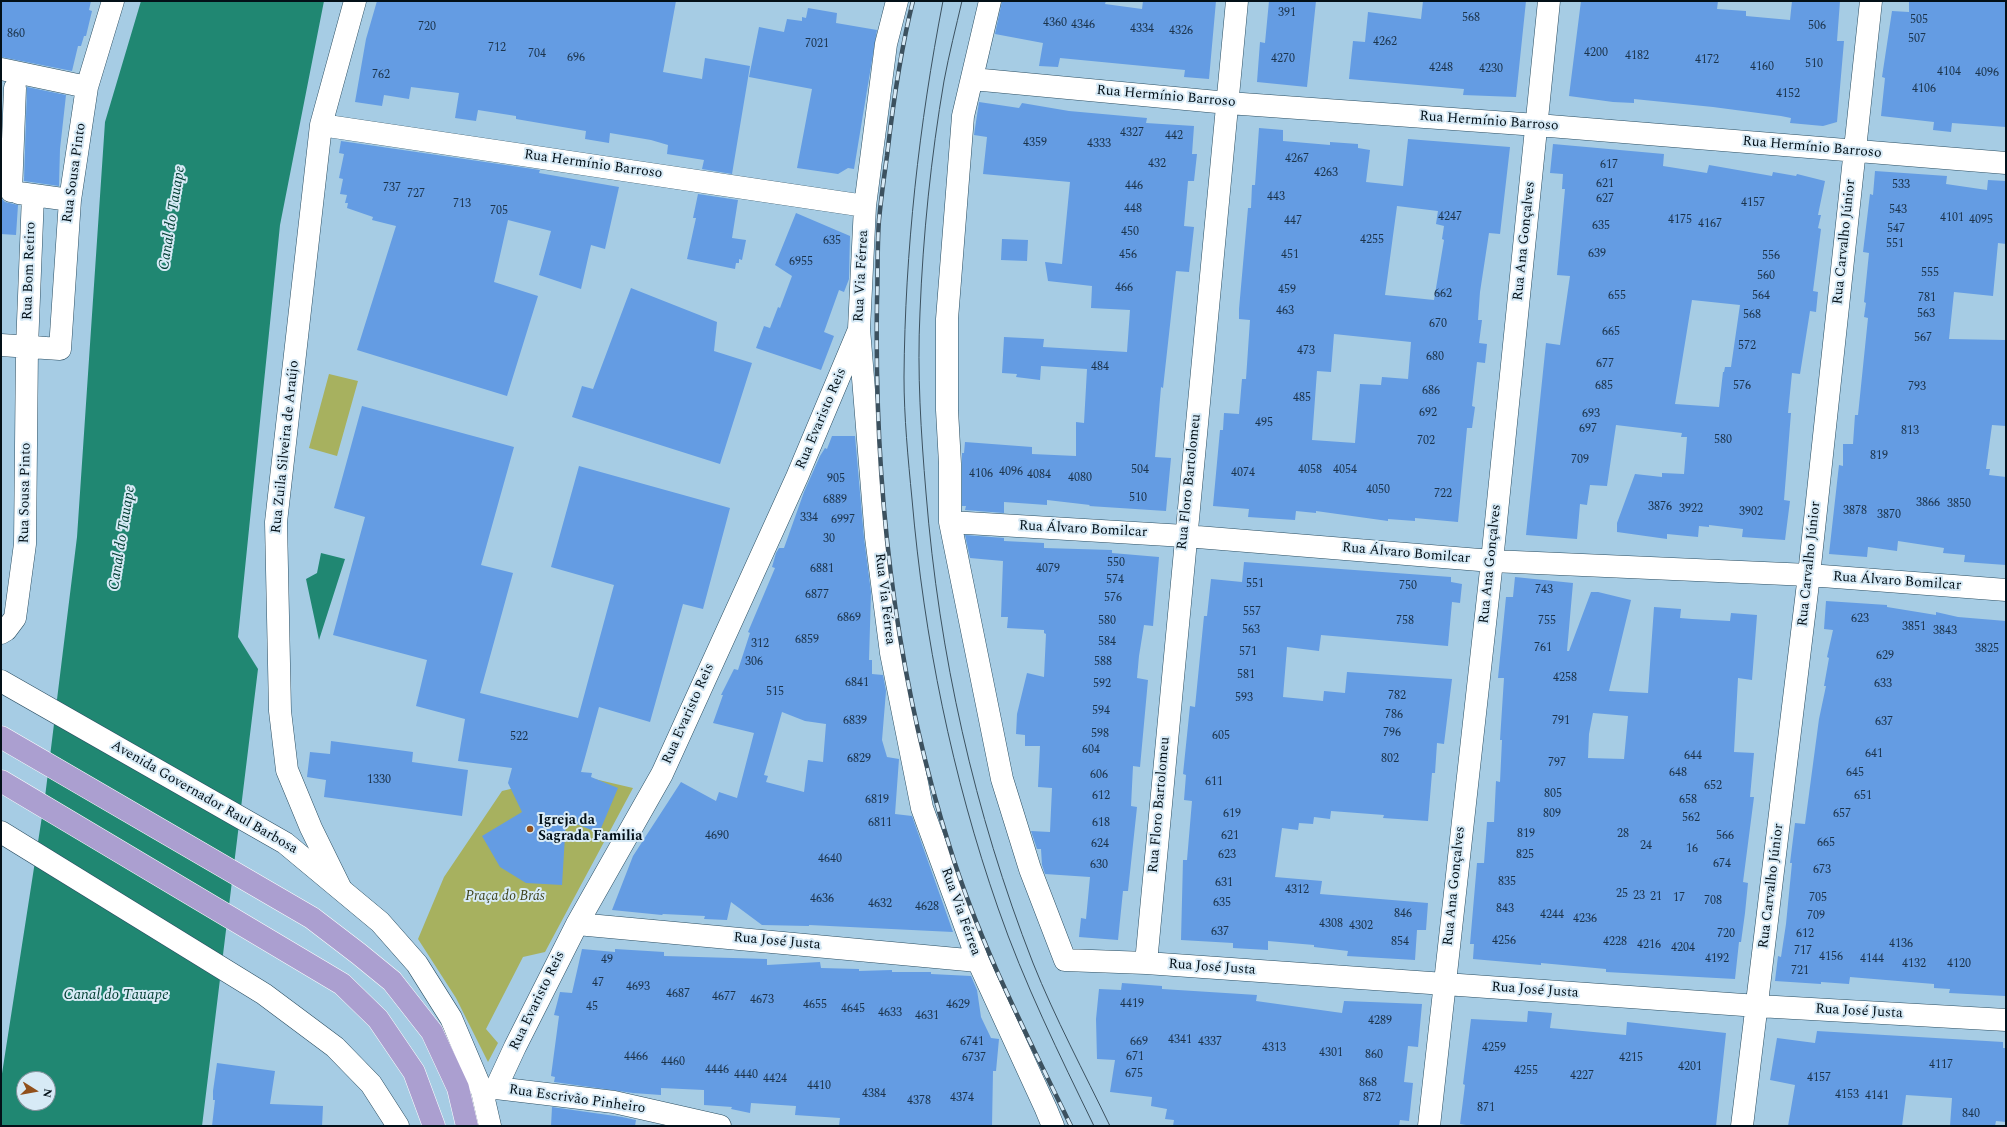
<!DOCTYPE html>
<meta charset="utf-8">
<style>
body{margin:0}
#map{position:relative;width:2007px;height:1127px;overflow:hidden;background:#a6cce4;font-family:Spectral,serif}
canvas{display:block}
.frame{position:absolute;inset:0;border:2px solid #031018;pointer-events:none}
.north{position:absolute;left:16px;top:1071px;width:40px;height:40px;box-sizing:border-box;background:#d7eaf6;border:1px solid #82939d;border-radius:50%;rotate:101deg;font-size:11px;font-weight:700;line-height:16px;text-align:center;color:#031018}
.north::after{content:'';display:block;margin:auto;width:14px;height:18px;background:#91501c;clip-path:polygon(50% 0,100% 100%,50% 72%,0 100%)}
</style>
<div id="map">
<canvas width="2007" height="1127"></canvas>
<div class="frame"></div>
<div class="north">N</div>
</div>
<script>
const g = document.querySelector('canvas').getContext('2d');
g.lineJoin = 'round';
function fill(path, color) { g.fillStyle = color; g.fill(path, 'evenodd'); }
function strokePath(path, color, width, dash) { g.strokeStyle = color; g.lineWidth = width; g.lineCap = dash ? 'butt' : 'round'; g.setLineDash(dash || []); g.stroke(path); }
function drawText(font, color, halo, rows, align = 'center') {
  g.font = font + ' Spectral,serif'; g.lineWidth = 4; g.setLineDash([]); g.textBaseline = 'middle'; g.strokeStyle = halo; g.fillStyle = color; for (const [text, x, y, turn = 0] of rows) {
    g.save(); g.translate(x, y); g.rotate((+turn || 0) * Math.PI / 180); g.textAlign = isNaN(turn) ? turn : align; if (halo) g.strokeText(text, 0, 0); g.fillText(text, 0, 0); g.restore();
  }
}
fill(new Path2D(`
 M329 374 358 381 337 456 309 448Z
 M573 774 633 788 545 952 523 957 486 1029 498 1043 488 1062 456 998 418 939 444 877 502 791Z`), '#a7b15f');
fill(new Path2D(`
 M141 1H324L280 225 238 637 258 669 202 1126H1V1080L45 797 77 537 105 122ZM24 1079H48V1103H24Z
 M321 553 345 559 319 640 306 579 317 573Z`), '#208772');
fill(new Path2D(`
 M1 1H91L89 10 92 11 86 36H84L81 46H78L72 71 1 57Z
 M377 1H676L663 72 702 79 705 58 750 66 732 174 702 169 704 160 667 154 668 145 651 140 610 133 609 143 585 139 586 131 516 119V116L478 110 476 121 455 118 459 93 411 87 409 99 384 95 382 106 355 102 366 39Z
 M1002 1H1106L1105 4 1142 9 1143 1H1216L1209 79 1184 77 1185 70 1060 58 1058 67 1039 66 1043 43 995 34Z
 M1269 1H1316L1307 87 1257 82 1260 42 1265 43Z
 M1423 1H1526L1516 97 1463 95 1464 89 1349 79 1353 41 1365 42 1368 12 1421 19Z
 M1581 1H1718L1717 9 1746 11V16L1790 20 1792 1H1840L1837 41H1844L1837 122 1823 126 1790 123 1791 118 1781 116 1713 107 1634 99V103L1613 102 1569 96Z
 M1909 1H2006V127L1952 123 1951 132 1933 130 1934 122 1881 116 1885 78 1882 77 1892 11 1909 12Z
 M808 8 837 13 836 23 877 30 854 169 848 168 838 174 797 168 812 89 749 77 759 27 784 32 787 19 802 21V17L806 18Z
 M27 87 66 95 60 149 59 186 24 181Z
 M979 102 1019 108 1022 103 1069 111 1147 118 1146 123 1194 126 1192 154H1197L1194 181H1188L1184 226 1194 227 1189 272 1176 271 1163 388 1161 387 1155 457 1171 458 1166 511 1089 506 1090 505 1047 500V505L1004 502V513L965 510 966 506H962V453H964L965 442 1032 447V454L1076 456V422L1084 423 1087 369 1041 366 1040 380 1016 377 1017 374 1002 373 1004 337 1044 339 1043 347 1127 352 1130 310 1091 308 1092 286 1048 281 1045 262 1062 264 1070 182 983 174 987 137 974 135Z
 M1259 128 1283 130V141L1330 145V142L1358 144V148L1370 150 1366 182 1403 186 1408 139 1510 147 1500 234 1489 233 1480 292 1478 320H1482L1479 343 1487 344 1485 363 1477 362 1472 406 1475 407 1472 428H1467L1458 522 1415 518V521L1388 519V521L1316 511V513L1296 511 1295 520 1248 517 1249 509 1213 506 1220 430H1223L1224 413 1239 414 1242 379H1246L1250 320 1239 319V309L1248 208H1251L1252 185H1255ZM1397 206 1438 211 1436 224 1444 226 1442 239 1444 240 1434 300 1385 295ZM1334 334 1411 342 1408 379 1382 377 1381 385 1360 384 1355 443 1312 440 1317 371 1331 372Z
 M341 141 540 170 539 173 619 187 605 249 591 245 581 289 539 275 551 231 508 220 494 282 538 296 507 396 357 350 396 226 372 220 373 217 347 208 348 203H345L347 195 340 194 343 179 339 178 344 154 339 153Z
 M1553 144 1664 154 1663 166 1707 173 1709 165 1772 176 1773 172 1796 176 1797 174 1825 181 1818 215H1821L1818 228 1821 229 1813 291 1818 292 1816 312 1810 311 1800 374 1792 373 1788 413H1791L1784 500 1790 501 1785 540 1742 537 1743 529 1709 525V527L1699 526 1698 537 1667 534V539L1617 532V523L1635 474 1662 477V473L1684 474 1687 437H1681L1682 433 1616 425 1607 486 1590 485 1587 505 1580 504 1577 539 1526 535 1546 343 1560 345 1570 276 1557 275 1565 189H1562L1563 174 1550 173ZM1692 300 1740 305 1731 367H1725L1724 372H1723L1719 407 1675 404Z
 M1875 171 1947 176 1946 184 1987 190 1988 180 2006 181V244L1998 243 1993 296 1954 292 1949 339 2006 340V426L1992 425 1986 469H1990L1989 475 2006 477V565L1964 562 1965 555 1943 553 1944 548 1898 541 1897 551 1868 547 1867 557 1829 554 1839 465 1843 466V444H1853L1855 415H1858L1868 318 1864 317 1866 303 1864 302 1869 253 1863 252 1870 194 1873 195Z
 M698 194 738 200 732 238 746 240 742 260 739 259V263H736L735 269 687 259 696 218H693Z
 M1 198 5 202 18 205 16 235 1 234Z
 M796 213 850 236 849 279 844 292 839 290 824 332 834 336 821 370 756 348 764 326 770 328 778 307 780 308 792 276 775 265Z
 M1002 239 1028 240 1027 261 1001 260Z
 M631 288 717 322 714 351 752 363 720 464 572 417 582 386 593 389Z
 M362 406 514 447 481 565 513 573 480 693 578 718 614 585 551 567 579 466 730 508 703 609 683 604 650 722 599 707 581 772 592 773 591 777 618 788 599 833 566 820 562 885 526 883 500 867 482 836 522 812 508 783 512 768 458 761 465 719 416 706 427 660 333 635 365 517 334 508Z
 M832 436H855L864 538 871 592 869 660H872V674L883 675 886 691 882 740 887 757 899 759 895 814 912 816 953 932 809 925V926L762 925 731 902 727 920 704 919 705 916 663 914 662 915 612 910 633 856 681 782 716 801 719 792 737 798 754 733 713 723 723 695H721L734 669 738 670 750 633 748 632 775 568 772 567 776 553 779 548H784L804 492 820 456 825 448 827 449ZM782 712 805 721 826 724 823 762 808 760 804 792 766 782 768 776 764 775Z
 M965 535 1004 538V541L1044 543V548L1112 550V553L1159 557 1153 626 1144 625 1139 656 1137 678 1148 680 1140 767 1133 766 1131 806 1137 807 1128 891H1123L1118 940 1079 937 1081 918 1086 919 1090 877 1045 874 1042 865 1041 849H1037L1031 831 1050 832 1052 788 1038 787 1040 746H1025V735L1016 734 1017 714 1027 673 1044 677 1046 634 1044 633V630L1007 628 1008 617H1001L1003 561 970 558Z
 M1244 562 1451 577V582L1462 584 1460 603 1452 602 1448 646 1321 635 1319 651 1287 647 1283 697 1323 701 1324 691 1345 693 1347 672 1452 679 1444 744 1437 743 1435 773H1432L1428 821 1383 818 1384 815 1331 811 1330 819 1314 817 1313 824 1299 823 1298 830 1282 828 1275 877 1322 881 1320 894 1428 903 1426 930H1417L1415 960 1347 956 1348 951 1314 947V945L1268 941V950L1233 948V943L1181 940 1183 860H1187L1192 801 1184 800 1186 775 1183 774 1190 706 1195 707 1204 616H1207L1211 579 1242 582Z
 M1515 577 1573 583 1567 651H1569L1591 592H1598L1631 600 1609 691 1648 693 1654 607 1681 609 1680 618 1692 619 1730 621 1731 613 1757 615 1752 680 1738 678 1734 752 1754 753 1750 797H1754L1743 882 1748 883 1745 913 1741 942H1739L1735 979 1606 972V969L1541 963V965L1473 959 1474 944H1470L1477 863H1484L1487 822H1494L1496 781 1500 782 1502 740H1500L1504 678H1498L1506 597H1513ZM1593 713 1628 716 1624 759 1588 758 1589 734Z
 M1826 601 1887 605V607L1936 615V612L1958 617 2006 621 2005 996 1949 993 1950 989 1934 988V984L1850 977 1849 984 1821 982V984L1775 981 1778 956 1781 957 1786 924 1792 863H1790L1795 823 1805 824 1819 719 1826 686H1824L1829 658 1827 657 1833 630 1824 629Z
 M331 741 413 752 412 762 468 770 462 816 324 797 326 780 307 777 310 752 330 754Z
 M582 949 615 952V949L664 952V956L767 959V965L820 962 821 968 859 969V971L892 970V972H931V974L971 976 977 990 981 1017 991 1038 999 1039 996 1071H993L992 1126H839L840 1118 795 1115 796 1106 751 1103 750 1113 731 1109 732 1107 704 1105V1090L661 1088V1095L633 1093 554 1082 555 1077 551 1076 559 1016 554 1015 560 992 572 993Z
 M1122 983 1162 986V989L1257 995 1256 1001 1342 1013 1344 1001 1422 1004 1418 1047 1408 1046 1404 1082 1413 1083 1409 1121 1400 1120 1399 1126H1173L1174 1120 1165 1119 1167 1109 1151 1106 1152 1097 1110 1092 1115 1060 1097 1059 1096 1019 1099 989 1121 990Z
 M1528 1011 1552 1013 1550 1028 1626 1035 1627 1022 1726 1033 1716 1126H1472L1460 1124 1465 1085 1463 1084 1471 1019 1527 1022Z
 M1817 1031 2003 1042V1048H2006V1122L1996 1121 1995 1126H1950L1952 1098 1906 1095 1902 1126H1788L1795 1085 1770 1080 1777 1038 1815 1043Z
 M217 1063 275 1071 270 1104 323 1106 322 1126H212L215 1100H213V1091Z
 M552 1107 622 1117 636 1120 635 1126H551Z`), '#649ce3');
const minor = new Path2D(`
 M897 1 886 44 865 206 859 329 876 537 891 653 922 808 978 961 1046 1109 1053 1126
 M990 1 963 116 947 319V410L950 464V522L1002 779 1030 869 1065 960 1146 963 1758 1006 2006 1020
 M1 69 87 87
 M972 79 1228 103 1537 125 2006 163
 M321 125 865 206
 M11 191 15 88
 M19 193 70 200
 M1 345 60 349 70 200 87 87 113 1
 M950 522 1185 536 1492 561 1809 575 2006 590
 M1 633 6 630 15 618 25 544 27 347 33 195
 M340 887 311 828 287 770 280 711 276 522 321 125 355 1
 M577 924 978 961
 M1146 963 1237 1
 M496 1088 515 1047 577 924 662 774 797 477 858 332
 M483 1091 496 1088 614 1102 720 1126
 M1429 1126 1492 561 1549 1
 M1742 1126 1809 575 1871 1`);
const secondary = new Path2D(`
 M1 681 285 843 380 922 417 964 451 1018 482 1091 490 1126
 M1 832 264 994 335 1047 371 1084 398 1126`);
const trunk = new Path2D(`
 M1 737 312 918 359 954 392 981 432 1032 458 1088 467 1126
 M1 781 342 984 378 1019 414 1072 434 1126`);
strokePath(minor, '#2b4e62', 23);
strokePath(secondary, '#2b4e62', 23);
strokePath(trunk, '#fff', 23);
strokePath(minor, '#fff', 22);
strokePath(secondary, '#fff', 22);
strokePath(trunk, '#ab9fd0', 22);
strokePath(new Path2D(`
 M943 1C919 125 905 250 904 377 904 417 908 458 912 499 924 638 952 776 998 908 1024 983 1059 1054 1094 1126
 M962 1C956 27 949 54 944 81 931 157 923 235 920 312 917 373 921 433 926 493 939 654 974 812 1033 963 1055 1018 1084 1072 1110 1126`), '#3c515f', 1);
const rail = new Path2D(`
 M913 1C900 52 893 104 887 156 884 177 881 199 879 220 877 247 878 274 877 301 874 486 894 672 950 848 980 945 1027 1035 1071 1126`);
strokePath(rail, '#3c515f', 4.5);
strokePath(rail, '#d7eaf6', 3, [9]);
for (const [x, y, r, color] of [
 [530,829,4,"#91501c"]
]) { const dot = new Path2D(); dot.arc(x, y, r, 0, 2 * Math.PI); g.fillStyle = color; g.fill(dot); strokePath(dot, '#d7eaf6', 1.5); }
drawText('12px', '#1b334b', null, [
 ["391",1287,14],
 ["568",1471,19],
 ["505",1919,21],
 ["4360",1055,24],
 ["4346",1083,26],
 ["506",1817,27],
 ["720",427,28],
 ["4334",1142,30],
 ["4326",1181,32],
 ["860",16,35],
 ["507",1917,40],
 ["4262",1385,43],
 ["7021",817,45],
 ["712",497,49],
 ["4200",1596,54],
 ["704",537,55],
 ["4182",1637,57],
 ["696",576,59],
 ["4270",1283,60],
 ["4172",1707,61],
 ["510",1814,65],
 ["4160",1762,68],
 ["4248",1441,69],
 ["4230",1491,70],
 ["4104",1949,73],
 ["4096",1987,74],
 ["762",381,76],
 ["4106",1924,90],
 ["4152",1788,95],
 ["4327",1132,134],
 ["442",1174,137],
 ["4359",1035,144],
 ["4333",1099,145],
 ["4267",1297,160],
 ["432",1157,165],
 ["617",1609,166],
 ["4263",1326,174],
 ["621",1605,185],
 ["533",1901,186],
 ["446",1134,187],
 ["737",392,189],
 ["727",416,195],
 ["443",1276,198],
 ["627",1605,200],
 ["4157",1753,204],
 ["713",462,205],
 ["448",1133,210],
 ["543",1898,211],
 ["705",499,212],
 ["4247",1450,218],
 ["4101",1952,219],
 ["4175",1680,221],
 ["4095",1981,221],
 ["447",1293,222],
 ["4167",1710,225],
 ["635",1601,227],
 ["547",1896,230],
 ["450",1130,233],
 ["4255",1372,241],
 ["635",832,242],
 ["551",1895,245],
 ["639",1597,255],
 ["456",1128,256],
 ["451",1290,256],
 ["556",1771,257],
 ["6955",801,263],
 ["555",1930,274],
 ["560",1766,277],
 ["466",1124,289],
 ["459",1287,291],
 ["662",1443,295],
 ["655",1617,297],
 ["564",1761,297],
 ["781",1927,299],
 ["463",1285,312],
 ["563",1926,315],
 ["568",1752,316],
 ["670",1438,325],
 ["665",1611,333],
 ["567",1923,339],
 ["572",1747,347],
 ["473",1306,352],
 ["680",1435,358],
 ["677",1605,365],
 ["484",1100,368],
 ["685",1604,387],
 ["576",1742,387],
 ["793",1917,388],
 ["686",1431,392],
 ["485",1302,399],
 ["692",1428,414],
 ["693",1591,415],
 ["495",1264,424],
 ["697",1588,430],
 ["813",1910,432],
 ["580",1723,441],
 ["702",1426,442],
 ["819",1879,457],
 ["709",1580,461],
 ["504",1140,471],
 ["4058",1310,471],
 ["4054",1345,471],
 ["4096",1011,473],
 ["4074",1243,474],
 ["4106",981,475],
 ["4084",1039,476],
 ["4080",1080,479],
 ["905",836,480],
 ["4050",1378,491],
 ["722",1443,495],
 ["510",1138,499],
 ["6889",835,501],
 ["3866",1928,504],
 ["3850",1959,505],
 ["3876",1660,508],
 ["3922",1691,510],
 ["3878",1855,512],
 ["3902",1751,513],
 ["3870",1889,516],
 ["334",809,519],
 ["6997",843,521],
 ["30",829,540],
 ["550",1116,564],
 ["6881",822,570],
 ["4079",1048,570],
 ["574",1115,581],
 ["551",1255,585],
 ["750",1408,587],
 ["743",1544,591],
 ["6877",817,596],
 ["576",1113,599],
 ["557",1252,613],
 ["6869",849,619],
 ["623",1860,620],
 ["580",1107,622],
 ["758",1405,622],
 ["755",1547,622],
 ["3851",1914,628],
 ["563",1251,631],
 ["3843",1945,632],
 ["6859",807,641],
 ["584",1107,643],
 ["312",760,645],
 ["761",1543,649],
 ["3825",1987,650],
 ["571",1248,653],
 ["629",1885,657],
 ["306",754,663],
 ["588",1103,663],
 ["581",1246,676],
 ["4258",1565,679],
 ["6841",857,684],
 ["592",1102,685],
 ["633",1883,685],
 ["515",775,693],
 ["782",1397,697],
 ["593",1244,699],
 ["594",1101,712],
 ["786",1394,716],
 ["6839",855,722],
 ["791",1561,722],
 ["637",1884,723],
 ["796",1392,734],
 ["598",1100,735],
 ["605",1221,737],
 ["522",519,738],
 ["604",1091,751],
 ["641",1874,755],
 ["644",1693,757],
 ["6829",859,760],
 ["802",1390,760],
 ["797",1557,764],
 ["648",1678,774],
 ["645",1855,774],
 ["606",1099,776],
 ["1330",379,781],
 ["611",1214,783],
 ["652",1713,787],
 ["805",1553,795],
 ["612",1101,797],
 ["651",1863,797],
 ["6819",877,801],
 ["658",1688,801],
 ["619",1232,815],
 ["809",1552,815],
 ["657",1842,815],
 ["562",1691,819],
 ["6811",880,824],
 ["618",1101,824],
 ["819",1526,835],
 ["28",1623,835],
 ["4690",717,837],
 ["621",1230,837],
 ["566",1725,837],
 ["665",1826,844],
 ["624",1100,845],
 ["24",1646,847],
 ["16",1692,850],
 ["623",1227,856],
 ["825",1525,856],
 ["4640",830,860],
 ["674",1722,865],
 ["630",1099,866],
 ["673",1822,871],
 ["835",1507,883],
 ["631",1224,884],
 ["4312",1297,891],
 ["25",1622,895],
 ["23",1639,897],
 ["21",1656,898],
 ["17",1679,899],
 ["705",1818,899],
 ["4636",822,900],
 ["708",1713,902],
 ["635",1222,904],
 ["4632",880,905],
 ["4628",927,908],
 ["843",1505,910],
 ["846",1403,915],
 ["4244",1552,916],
 ["709",1816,917],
 ["4236",1585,920],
 ["4308",1331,925],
 ["4302",1361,927],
 ["637",1220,933],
 ["720",1726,935],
 ["612",1805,935],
 ["4256",1504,942],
 ["854",1400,943],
 ["4228",1615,943],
 ["4136",1901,945],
 ["4216",1649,946],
 ["4204",1683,949],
 ["717",1803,952],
 ["4156",1831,958],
 ["4192",1717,960],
 ["4144",1872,960],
 ["49",607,961],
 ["4132",1914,965],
 ["4120",1959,965],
 ["721",1800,972],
 ["47",598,984],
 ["4693",638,988],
 ["4687",678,995],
 ["4677",724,998],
 ["4673",762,1001],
 ["4419",1132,1005],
 ["4655",815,1006],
 ["4629",958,1006],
 ["45",592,1008],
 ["4645",853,1010],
 ["4633",890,1014],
 ["4631",927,1017],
 ["4289",1380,1022],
 ["4341",1180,1041],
 ["6741",972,1043],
 ["669",1139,1043],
 ["4337",1210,1043],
 ["4313",1274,1049],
 ["4259",1494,1049],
 ["4301",1331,1054],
 ["860",1374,1056],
 ["4466",636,1058],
 ["671",1135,1058],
 ["6737",974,1059],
 ["4215",1631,1059],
 ["4460",673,1063],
 ["4117",1941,1066],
 ["4201",1690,1068],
 ["4446",717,1071],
 ["4255",1526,1072],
 ["675",1134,1075],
 ["4440",746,1076],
 ["4227",1582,1077],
 ["4157",1819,1079],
 ["4424",775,1080],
 ["868",1368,1084],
 ["4410",819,1087],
 ["4384",874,1095],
 ["4153",1847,1096],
 ["4141",1877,1097],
 ["4374",962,1099],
 ["872",1372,1099],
 ["4378",919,1102],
 ["871",1486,1109],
 ["840",1971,1115]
]);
drawText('14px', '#031018', '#d7eaf6', [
 ["Rua Hermínio Barroso",1166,97,5],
 ["Rua Hermínio Barroso",1489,122,4],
 ["Rua Hermínio Barroso",1812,148,5],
 ["Rua Hermínio Barroso",593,165,8],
 ["Rua Sousa Pinto",75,173,-82],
 ["Rua Ana Gonçalves",1525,241,-84],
 ["Rua Carvalho Júnior",1845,242,-84],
 ["Rua Bom Retiro",30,271,-88],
 ["Rua Via Férrea",862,276,-87],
 ["Rua Evaristo Reis",822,419,-67],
 ["Rua Zuila Silveira de Araújo",286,447,-84],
 ["Rua Floro Bartolomeu",1190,482,-84],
 ["Rua Sousa Pinto",26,493,-89],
 ["Rua Álvaro Bomilcar",1083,530,3],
 ["Rua Álvaro Bomilcar",1406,554,5],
 ["Rua Ana Gonçalves",1491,564,-84],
 ["Rua Carvalho Júnior",1810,564,-84],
 ["Rua Álvaro Bomilcar",1897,582,4],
 ["Rua Via Férrea",884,599,83],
 ["Rua Evaristo Reis",689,714,-66],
 ["Avenida Governador Raul Barbosa",204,798,30],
 ["Rua Floro Bartolomeu",1160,805,-85],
 ["Rua Ana Gonçalves",1455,886,-84],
 ["Rua Carvalho Júnior",1772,886,-83],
 ["Rua Via Férrea",960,912,70],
 ["Rua José Justa",777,942,5],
 ["Rua José Justa",1212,968,4],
 ["Rua José Justa",1535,991,4],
 ["Rua Evaristo Reis",538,1001,-64],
 ["Rua José Justa",1859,1012,3],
 ["Rua Escrivão Pinheiro",577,1100,8]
]);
drawText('bold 14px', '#031018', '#d7eaf6', [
 ["Igreja da",538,821],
 ["Sagrada Familia",538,837]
], 'left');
drawText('italic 14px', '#3f441c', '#d7eaf6', [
 ["Praça do Brás",505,897]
]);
drawText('italic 15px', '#044034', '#d7eaf6', [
 ["Canal do Tauape",173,218,-81],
 ["Canal do Tauape",123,538,-81],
 ["Canal do Tauape",116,996]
]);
</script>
